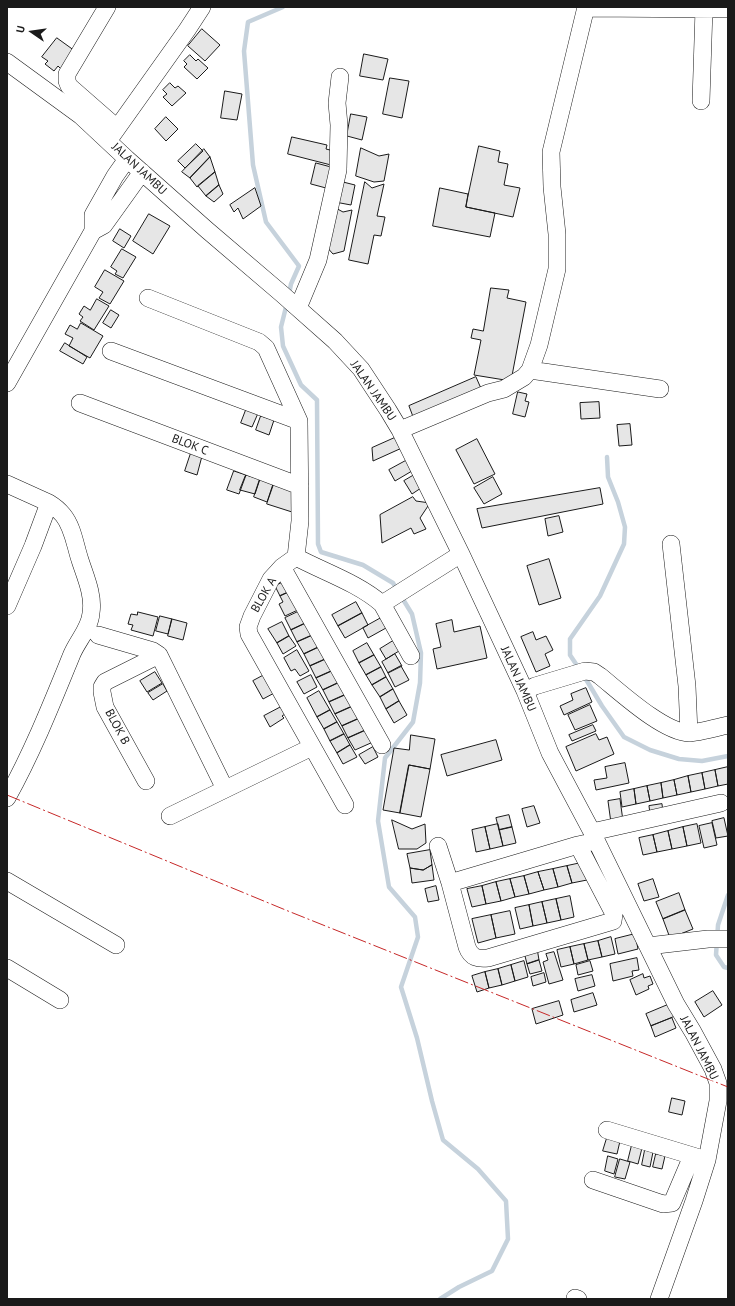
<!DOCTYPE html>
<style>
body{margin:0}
#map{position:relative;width:735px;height:1306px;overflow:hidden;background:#fff;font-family:"PT Sans",sans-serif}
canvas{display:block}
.frame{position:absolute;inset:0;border:8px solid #1a1a1a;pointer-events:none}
.north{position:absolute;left:12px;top:12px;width:40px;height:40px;-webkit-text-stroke:3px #fff;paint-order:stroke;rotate:283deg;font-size:11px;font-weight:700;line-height:16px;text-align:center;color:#1a1a1a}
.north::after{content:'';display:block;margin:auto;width:14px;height:18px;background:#1a1a1a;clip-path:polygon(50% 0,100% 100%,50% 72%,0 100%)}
</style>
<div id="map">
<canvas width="735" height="1306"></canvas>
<div class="frame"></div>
<div class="north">U</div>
</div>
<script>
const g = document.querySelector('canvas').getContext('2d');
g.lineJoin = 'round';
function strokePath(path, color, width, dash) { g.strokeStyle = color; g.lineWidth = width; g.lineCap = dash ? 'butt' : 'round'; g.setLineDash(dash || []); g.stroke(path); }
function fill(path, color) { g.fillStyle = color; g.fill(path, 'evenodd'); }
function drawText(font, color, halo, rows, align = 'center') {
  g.font = font + ' "PT Sans",sans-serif'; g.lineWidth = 3; g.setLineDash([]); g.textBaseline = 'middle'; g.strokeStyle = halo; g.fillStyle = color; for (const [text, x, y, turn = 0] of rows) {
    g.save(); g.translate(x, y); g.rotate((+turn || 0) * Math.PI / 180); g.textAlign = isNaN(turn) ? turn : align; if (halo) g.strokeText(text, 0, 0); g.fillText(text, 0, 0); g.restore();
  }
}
strokePath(new Path2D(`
 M283 7 248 22 244 51 253 165 266 222 299 266 291 284 289 294
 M287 303 281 327 283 346 301 385 317 400 318 544 321 552 363 565 393 583 412 614 421 653 420 683 413 722 385 758 378 821 389 887 415 917 418 937 401 987 417 1038 432 1101 443 1140 478 1169 506 1201 508 1239 492 1271 459 1287 440 1299
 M580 670 570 655V639L600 596 624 544 625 527 618 502 608 477 607 457
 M584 676 602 706 624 737 650 750 679 759 702 761 728 756
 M728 895 718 925 716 955 724 967 728 968`), '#c6d2dc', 4.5);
const building = new Path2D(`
 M202 29 220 45 205 61 188 46Z
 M57 38 75 51 61 69 58 66 54 71 45 64 48 61 42 57Z
 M364 54 388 59 383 80 360 76Z
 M190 55 196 61 198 59 208 68 197 79 184 67 187 64 184 61Z
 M390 78 409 81 402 118 383 114Z
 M170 83 175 88 178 86 186 93 172 106 163 97 167 94 163 90Z
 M225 91 242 94 237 120 221 118Z
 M351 114 367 117 362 140 347 136Z
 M166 117 178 129 166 141 155 129Z
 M292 137 327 145 326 149 334 151 331 165 288 154Z
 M196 144 203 151 185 168 178 161Z
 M479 146 500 151 498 162 508 164 504 185 520 188 513 217 466 207Z
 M361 148 379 156 389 154 384 181 374 182 356 176Z
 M204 149 210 157 190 178 182 172Z
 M210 157 215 172 197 187 190 178Z
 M316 163 331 167 326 188 311 184Z
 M215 172 219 185 206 196 198 186Z
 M339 181 355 185 351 205 335 202Z
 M365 182 372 188 384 184 377 216 385 217 381 236 374 235 368 264 349 260Z
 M219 185 223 194 214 202 206 196Z
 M255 188 261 206 243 219 238 208 234 212 230 205Z
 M440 188 468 194 466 207 495 213 490 237 433 226Z
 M332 206 343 212 352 210 344 251 333 254 325 245Z
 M149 214 170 226 153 254 133 241Z
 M120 229 131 236 124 248 113 241Z
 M122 249 136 257 123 278 115 274 117 271 111 267Z
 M105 270 124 281 110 304 99 298 103 292 95 287Z
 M491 288 509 290 507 298 526 302 511 381 474 375 481 340 471 338 473 329 483 331Z
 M97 299 109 306 94 330 80 321 83 317 79 314 84 306 90 310Z
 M111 310 119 315 111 328 103 323Z
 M81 323 103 336 90 358 69 346 73 338 65 334 70 325 77 329Z
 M65 343 87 357 83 364 60 351Z
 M476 377 483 393 415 422 409 406Z
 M518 392 527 394 525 401 529 402 525 417 513 414Z
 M599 402 600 418 581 419 580 403Z
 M246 410 259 411 252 427 241 423Z
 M261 416 274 420 269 435 256 430Z
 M630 424 632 445 619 446 617 425Z
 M399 436 404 447 373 461 372 448Z
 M477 439 495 474 474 484 456 450Z
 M191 453 202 456 197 475 185 471Z
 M411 458 417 468 395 481 389 470Z
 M234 471 246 475 239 494 227 490Z
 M416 474 424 486 412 494 404 481Z
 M246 475 260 479 255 494 240 490Z
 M493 477 502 494 484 504 474 488Z
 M260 479 273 484 267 502 254 497Z
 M274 484 292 489V512L267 504Z
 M600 488 603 504 482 528 477 509Z
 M413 497 416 501 430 503 420 518 426 529 414 534 411 528 382 543 380 515Z
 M559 516 563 532 548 536 545 519Z
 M549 559 561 598 539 605 527 566Z
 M288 580 293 590 280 596 275 586Z
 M293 590 300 609 285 616 279 604 283 602 280 596Z
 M356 602 362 613 338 626 332 615Z
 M302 610 308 622 291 630 285 618Z
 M138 612 158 617 153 636 131 630 133 625 128 624 131 614 137 615Z
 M362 613 368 625 345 638 338 626Z
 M160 616 172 619 168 634 156 631Z
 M381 618 386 628 368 638 363 628Z
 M172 619 187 623 183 640 168 636Z
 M452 620 454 632 480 626 487 658 437 669 433 649 441 647 436 624Z
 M282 622 289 636 277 643 268 629Z
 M308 622 315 634 297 642 291 630Z
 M533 632 536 640 546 636 553 650 545 654 550 666 536 672 521 637Z
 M315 634 321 646 304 654 297 642Z
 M289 636 296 646 283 654 277 643Z
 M393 641 399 651 386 659 380 649Z
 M367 643 374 655 359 663 353 651Z
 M321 646 328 658 310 666 304 654Z
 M297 650 309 671 300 676 295 669 291 671 284 658Z
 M395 654 402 666 388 673 382 662Z
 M374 655 381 667 366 675 359 663Z
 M328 658 334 670 316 678 310 666Z
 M401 666 409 680 395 687 388 673Z
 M381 667 386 677 372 685 366 675Z
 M334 670 340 682 323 690 316 678Z
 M155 672 162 683 147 692 140 681Z
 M268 673 278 691 263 699 253 681Z
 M311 675 317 687 304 694 297 682Z
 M386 677 393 689 380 697 372 685Z
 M340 682 347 694 329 702 323 690Z
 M163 684 167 691 153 700 148 693Z
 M586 688 592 702 564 715 560 706 573 700 571 694Z
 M393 689 399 701 386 709 380 697Z
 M319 691 330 710 317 717 307 698Z
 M347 694 353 706 335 714 329 702Z
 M399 701 407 715 394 723 386 709Z
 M590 705 597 721 575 730 568 715Z
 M353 706 360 718 342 726 335 714Z
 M281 707 285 714 282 716 284 718 270 727 264 716Z
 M330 710 337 722 324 729 317 717Z
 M360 718 366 730 348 738 342 726Z
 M337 722 344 734 330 741 324 729Z
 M593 725 596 731 572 741 569 735Z
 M366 730 373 742 355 750 348 738Z
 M344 734 350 745 337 753 330 741Z
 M596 734 599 740 607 737 614 754 576 771 566 747Z
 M411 735 435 739 430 769 409 765 400 813 383 810 394 748 409 750Z
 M496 740 502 760 447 776 441 755Z
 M350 745 357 757 343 764 337 753Z
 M373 747 378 757 365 764 359 755Z
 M625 763 629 783 596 790 594 780 607 778 605 767Z
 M409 765 430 769 421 817 400 813Z
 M728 767V784L718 786 715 770Z
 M715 770 718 786 705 789 702 773Z
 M702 773 705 789 691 792 688 776Z
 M688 776 691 792 677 795 674 780Z
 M674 780 677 795 663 798 661 783Z
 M661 783 663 798 650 801 647 786Z
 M647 786 650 801 636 804 634 789Z
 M634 789 636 804 622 807 620 792Z
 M620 799 623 821 611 823 608 801Z
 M662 804 663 813 650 814 649 806Z
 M534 806 540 823 527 827 522 809Z
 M509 815 512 827 499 830 496 818Z
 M724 818 728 836 716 838 712 821Z
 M392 820 412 829 425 824 426 843 417 849H399Z
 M712 823 717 845 704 848 699 826Z
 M498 824 503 846 490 849 485 827Z
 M697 824 701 843 687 846 683 827Z
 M485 827 490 849 476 852 472 830Z
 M512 827 516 843 503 846 499 830Z
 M683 827 687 846 672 849 668 831Z
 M668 831 672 849 657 852 653 835Z
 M653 835 657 852 643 855 639 838Z
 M430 850 432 865 423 870 410 868 407 854Z
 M581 863 587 880 572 883 567 866Z
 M432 865 434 880 412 883 410 868 423 870Z
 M567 866 572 883 558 887 553 869Z
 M553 869 558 887 544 890 538 872Z
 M538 872 544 890 529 894 524 876Z
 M524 876 529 894 515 897 510 879Z
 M510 879 515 897 501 901 496 882Z
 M653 879 659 897 644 901 638 884Z
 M496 882 501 901 486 904 482 886Z
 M436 886 439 900 428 902 425 889Z
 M482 886 486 904 472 907 467 889Z
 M679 893 685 910 663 919 656 902Z
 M570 896 574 917 561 920 556 899Z
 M556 899 561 920 547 923 542 902Z
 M542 902 547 923 533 926 529 905Z
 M529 905 533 926 520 929 515 908Z
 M685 910 693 929 670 938 663 919Z
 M510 911 515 934 496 938 491 915Z
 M491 915 496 938 478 943 472 919Z
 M635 934 638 949 618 954 615 939Z
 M611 937 615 954 602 957 598 941Z
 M598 941 602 957 588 960 584 944Z
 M584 944 588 960 574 964 570 947Z
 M570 947 574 964 561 967 557 950Z
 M537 948 539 960 527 964 524 952Z
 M554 952 563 980 549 984 543 962 548 960 546 954Z
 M637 958 639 970 632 971 633 976 613 981 610 964Z
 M539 960 542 971 530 974 527 964Z
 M524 961 528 977 515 981 511 965Z
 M590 961 593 971 578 975 576 965Z
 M511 965 515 981 502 985 498 969Z
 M498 969 502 985 489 988 485 972Z
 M485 972 489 988 477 992 472 976Z
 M544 973 546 982 533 986 531 977Z
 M643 974 644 978 650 976 653 984 648 986 649 989 636 995 630 980Z
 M592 975 595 986 578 991 575 979Z
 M713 991 722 1005 704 1017 695 1002Z
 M593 993 597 1005 574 1012 571 1000Z
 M559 1001 563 1015 536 1024 532 1009Z
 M670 1004 675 1016 651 1026 646 1014Z
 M672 1018 676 1028 655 1037 651 1026Z
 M672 1098 685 1101 682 1115 669 1112Z
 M607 1138 620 1141 617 1154 603 1151Z
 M632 1145 642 1148 638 1164 628 1161Z
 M645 1150 653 1152 650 1167 642 1165Z
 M656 1154 665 1156 662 1169 653 1167Z
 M608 1156 618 1159 614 1174 605 1171Z
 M620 1159 630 1162 625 1179 615 1177Z`);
fill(building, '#e6e6e6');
strokePath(building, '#1a1a1a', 1);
const minor = new Path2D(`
 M107 7 67 74V81L69 86 117 128
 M585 8 728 9
 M7 62 81 116 127 159 207 230 282 294 335 341 361 369 388 410 400 430 461 554 525 691 550 753 592 832 676 1004 693 1032 713 1069 718 1083V1101L707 1160 694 1201 659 1299
 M701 101 704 9
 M108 141 187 30 202 7
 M93 231 104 225 142 172
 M148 298 259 342 266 348 299 421 300 521 296 557
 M298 308 318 260 338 170 339 125 337 103 340 77
 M111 351 299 421
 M530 370 660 389
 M7 383 93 231V215L115 176 127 159
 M80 403 300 486
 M400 430 488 393 504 389 524 377 530 370 539 345 557 269V234L552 187 551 152 586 7
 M7 484 49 503 33 546 7 606
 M671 544 687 686 689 733
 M282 567 382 745
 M382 604 461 554
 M98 635 153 651 159 655
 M525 691 535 686 585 671 594 672 600 676C620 692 663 732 689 733 697 733 719 727 728 725
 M146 781 105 707 102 692V687L105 682 159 655 225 789
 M7 798C33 751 52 703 72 654 78 640 90 628 91 613 94 595 85 576 80 560 75 545 73 527 63 515 59 510 54 506 49 503
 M345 805 249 634 248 627 252 616 271 579 282 567 296 557C324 572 358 583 382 604L411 656
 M170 816 312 747
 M592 832 721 803
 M578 845 614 914 613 921 488 958C478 959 471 958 467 947L450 883 578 845 596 841
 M438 846 450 883
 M7 881 116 945
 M648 946 708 939H728
 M7 968 60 1000
 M607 1130 703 1159
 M593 1180 663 1204 672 1203 692 1156
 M575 1298 578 1299`);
strokePath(minor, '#1a1a1a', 18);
strokePath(minor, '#fff', 17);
strokePath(new Path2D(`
 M7 795 288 911 728 1087`), '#c62828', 1, [14, 3, 2, 3]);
drawText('12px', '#1a1a1a', '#fff', [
 ["JALAN JAMBU",139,169,43],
 ["JALAN JAMBU",373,391,55],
 ["BLOK C",190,445,21],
 ["BLOK A",264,595,-60],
 ["JALAN JAMBU",518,679,66],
 ["BLOK B",117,727,62],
 ["JALAN JAMBU",699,1048,63]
]);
</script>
